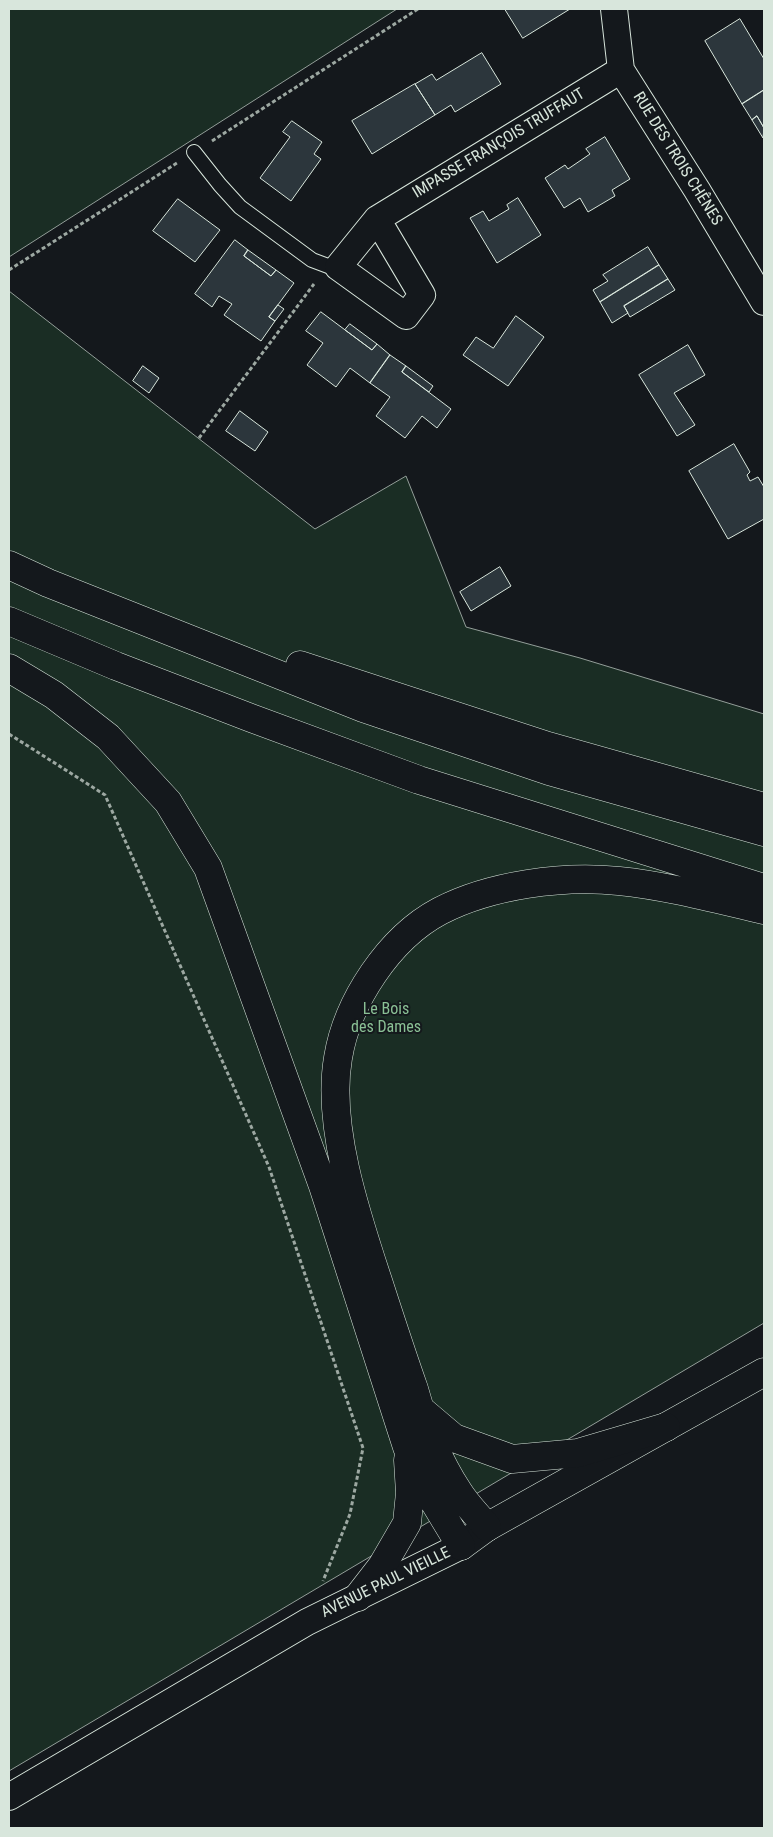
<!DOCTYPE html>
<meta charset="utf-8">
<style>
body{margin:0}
#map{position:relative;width:773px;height:1837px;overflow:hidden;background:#14181c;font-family:"Roboto Condensed",sans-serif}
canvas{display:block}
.frame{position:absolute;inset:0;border:10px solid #d8e6dc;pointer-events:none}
</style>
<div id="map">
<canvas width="773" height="1837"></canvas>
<div class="frame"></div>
</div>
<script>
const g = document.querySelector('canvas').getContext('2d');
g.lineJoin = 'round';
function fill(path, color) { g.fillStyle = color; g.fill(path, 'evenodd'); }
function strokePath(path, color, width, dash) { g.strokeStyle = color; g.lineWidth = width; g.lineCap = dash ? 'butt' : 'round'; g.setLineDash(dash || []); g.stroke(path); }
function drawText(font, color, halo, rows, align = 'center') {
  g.font = font + ' "Roboto Condensed",sans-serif'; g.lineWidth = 4; g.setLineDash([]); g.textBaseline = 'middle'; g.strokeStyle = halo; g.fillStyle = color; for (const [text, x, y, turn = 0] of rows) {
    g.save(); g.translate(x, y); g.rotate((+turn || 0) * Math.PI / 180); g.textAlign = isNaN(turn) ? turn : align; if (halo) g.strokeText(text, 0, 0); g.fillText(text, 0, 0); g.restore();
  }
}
const green = new Path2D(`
 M9 9H397L9 257Z
 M9 291 315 529 406 476 466 627 580 658 764 714V1323L9 1771Z`);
fill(green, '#1a2d24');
strokePath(green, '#939e99', 1);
const building = new Path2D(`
 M505 9H570L523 38Z
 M740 19 764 59V90L742 104 705 41Z
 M482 53 501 84 455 112 451 105 435 115 415 84 432 74 436 80Z
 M415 84 435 115 372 154 352 121Z
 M764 90V128L757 116 752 120 742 104Z
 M757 116 764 128 763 138 752 120Z
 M292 121 322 142 314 154 321 159 291 201 260 178 290 137 283 132Z
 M605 137 630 179 612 190 615 196 588 212 580 198 564 208 545 178 565 165 568 169 590 154 586 149Z
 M518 198 541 235 497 263 470 218 483 211 489 221 509 209 507 205Z
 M178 199 220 230 195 262 153 231Z
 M235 240 248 250 244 256 271 276 276 270 294 283 269 317 275 321 261 341 224 315 232 304 219 296 212 307 195 294Z
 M648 247 659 265 600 302 593 290 608 281 603 275Z
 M248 250 276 270 271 276 244 256Z
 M659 265 668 279 624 306 628 313 612 323 600 302Z
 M668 279 675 290 630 317 624 306Z
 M278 305 284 309 275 321 269 317Z
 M321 312 372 350 377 344 390 355 370 383 350 368 336 387 307 365 323 343 306 331Z
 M516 316 544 337 508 386 463 355 476 337 493 348Z
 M350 324 377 344 372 350 345 330Z
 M688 345 705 375 674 393 695 425 677 436 639 375Z
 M390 355 406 366 402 372 451 409 437 428 422 416 405 438 376 416 390 397 370 383Z
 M143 366 159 378 149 393 133 381Z
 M406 366 433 386 429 392 402 372Z
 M240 411 268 432 255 451 226 431Z
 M734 444 750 472 747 475 750 481 758 477 764 487V519L728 539 689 471Z
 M500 567 511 586 471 611 460 592Z`);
fill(building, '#2c363c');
strokePath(building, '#d8e6dc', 1);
const lane = new Path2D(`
 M194 152 220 185 240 207 312 260 328 266 338 267`);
const street = new Path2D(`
 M614 9 621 70 697 190 764 302
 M377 219 422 295 406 316 338 267 377 219 621 70
 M9 1797 307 1622 461 1546`);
const secondary = new Path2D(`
 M461 1546 487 1527 764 1372`);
const highway = new Path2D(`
 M9 565 48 583 363 708 549 771 764 832
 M9 621 116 666 251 718 419 780 764 888
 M300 665 548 746 764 807
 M9 668 54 695 108 737 168 802 208 868 323 1186 407 1447 424 1485 461 1546
 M421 1410 454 1438 512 1459 578 1453 666 1427
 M487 1527C477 1515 466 1504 458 1491 448 1476 439 1458 432 1442 424 1425 419 1406 414 1389 402 1355 391 1321 380 1287 358 1220 326 1128 338 1058 347 1002 389 938 440 911 490 885 563 875 619 881 668 886 716 899 764 910
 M358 1597 382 1566 407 1523 410 1493 408 1460`);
strokePath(lane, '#d8e6dc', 16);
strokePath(street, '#d8e6dc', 28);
strokePath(secondary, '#d8e6dc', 29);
strokePath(highway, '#d8e6dc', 29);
strokePath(new Path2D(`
 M212 141 418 9
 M9 270 177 163
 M199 438 314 284
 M9 734 105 795 269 1167 363 1448 350 1514 323 1581`), '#9da8a2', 3, [4, 2.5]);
strokePath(lane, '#14181c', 14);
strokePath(street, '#14181c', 26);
strokePath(secondary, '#14181c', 28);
strokePath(highway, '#14181c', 28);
drawText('16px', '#d8e6dc', '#14181c', [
 ["IMPASSE FRANÇOIS TRUFFAUT",499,144,-31],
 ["RUE DES TROIS CHÊNES",677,159,58],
 ["AVENUE PAUL VIEILLE",386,1583,-26]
]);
drawText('16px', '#8ac095', '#14181c', [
 ["Le Bois",386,1010],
 ["des Dames",386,1028]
]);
</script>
